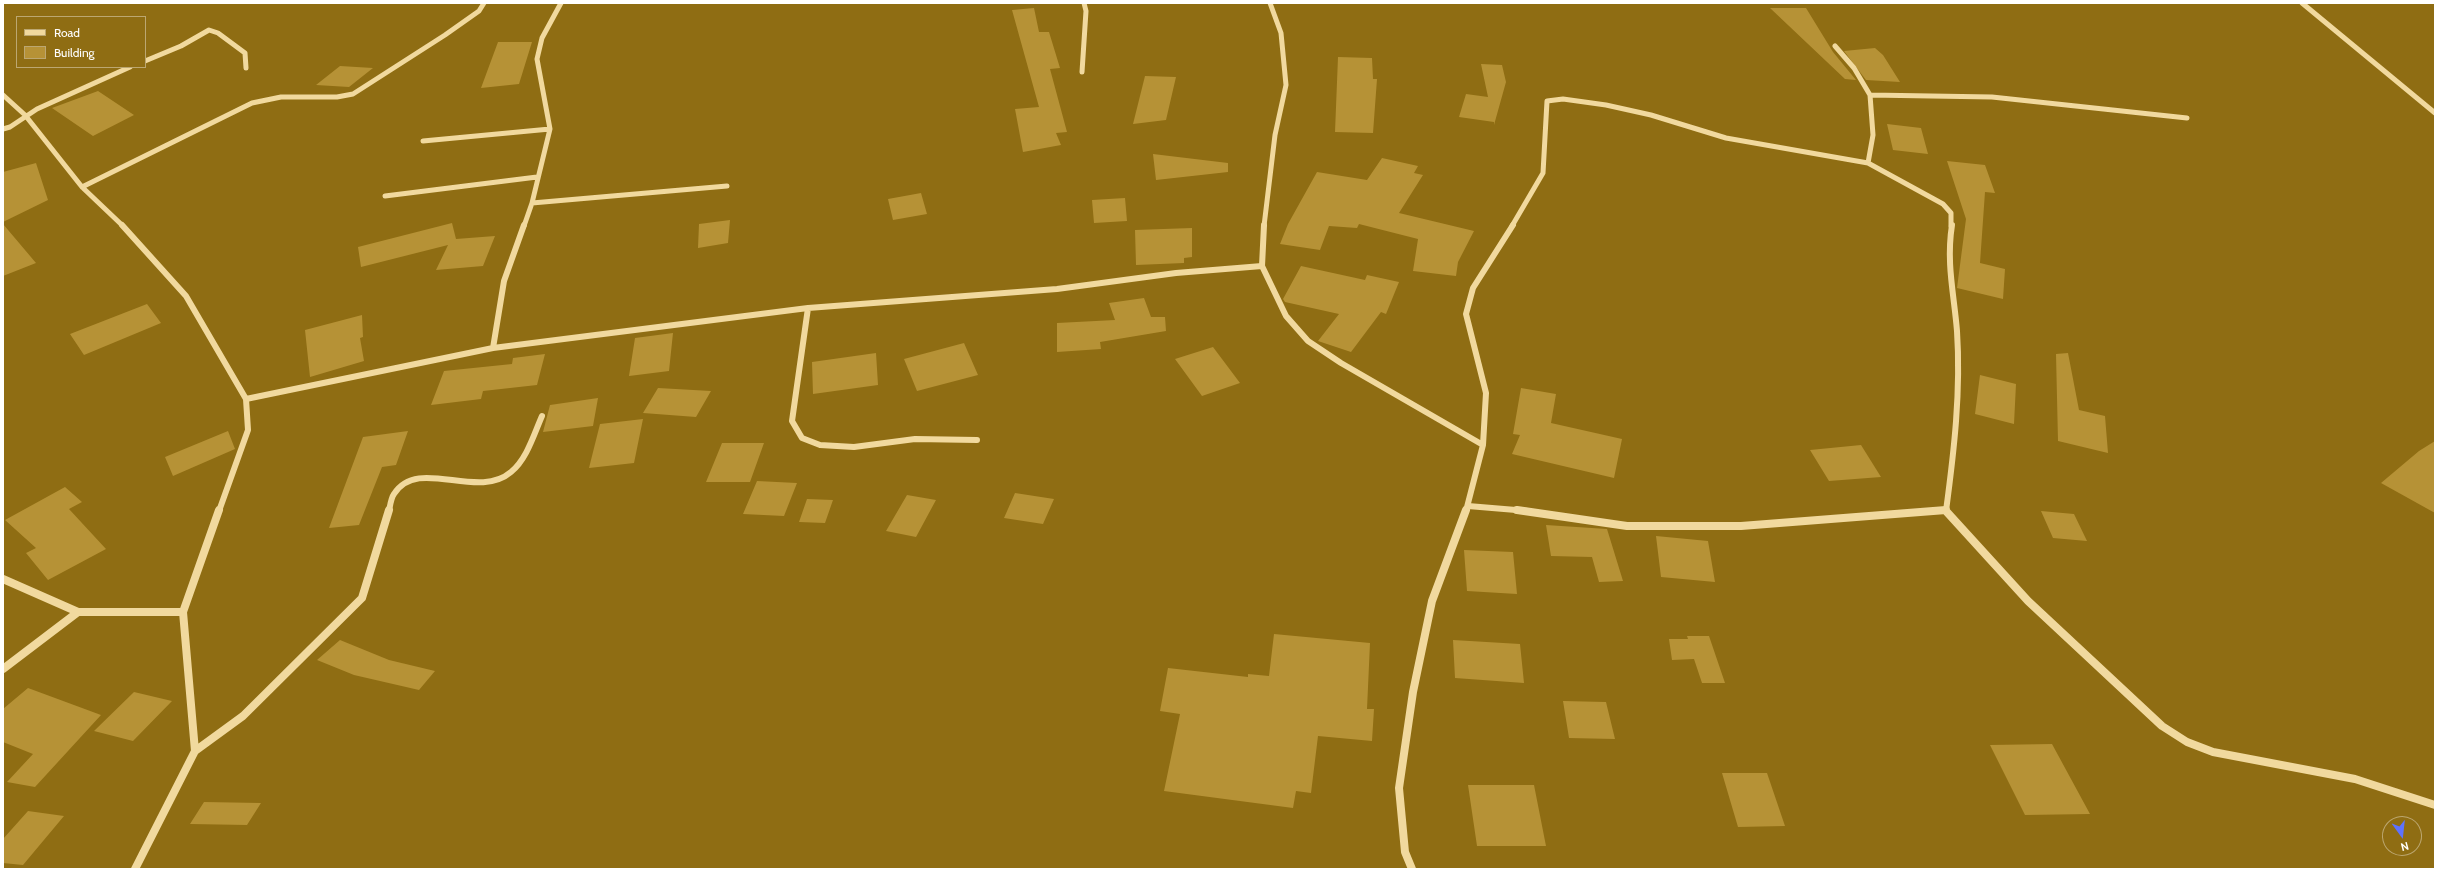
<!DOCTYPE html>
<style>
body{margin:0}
#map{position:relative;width:2438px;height:872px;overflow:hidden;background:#8f6d13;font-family:Cabin,sans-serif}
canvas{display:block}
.frame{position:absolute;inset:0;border:4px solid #fff;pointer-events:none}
.legend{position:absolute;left:16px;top:16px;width:130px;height:52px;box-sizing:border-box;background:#8f6d13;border:1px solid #bca771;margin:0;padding:5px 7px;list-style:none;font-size:12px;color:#fff}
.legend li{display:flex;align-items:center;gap:8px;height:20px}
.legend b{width:20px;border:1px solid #bca771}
.north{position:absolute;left:2382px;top:816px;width:40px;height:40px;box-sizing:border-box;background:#8f6d13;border:1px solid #bca771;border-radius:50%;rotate:165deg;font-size:11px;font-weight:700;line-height:16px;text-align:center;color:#fff}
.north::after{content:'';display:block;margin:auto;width:14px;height:18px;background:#5e72ff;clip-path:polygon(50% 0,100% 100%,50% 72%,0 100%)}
</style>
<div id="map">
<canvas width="2438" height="872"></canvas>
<div class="frame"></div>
<ul class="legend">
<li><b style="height:5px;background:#f1d99e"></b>Road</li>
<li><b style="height:11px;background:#b69236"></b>Building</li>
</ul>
<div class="north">N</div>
</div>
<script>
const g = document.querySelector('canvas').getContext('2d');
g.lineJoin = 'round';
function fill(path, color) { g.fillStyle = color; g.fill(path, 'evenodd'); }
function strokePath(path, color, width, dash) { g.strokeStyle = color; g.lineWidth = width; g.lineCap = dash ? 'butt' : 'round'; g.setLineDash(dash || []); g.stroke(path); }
fill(new Path2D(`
 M1034 8 1039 32H1049L1060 68 1050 69 1067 132 1056 133 1061 145 1023 152 1015 109 1039 107 1012 10Z
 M1770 8H1806L1833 52 1856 80 1845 79Z
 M498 42H532L519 84 481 88Z
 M1875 48 1883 55 1900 82 1866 80 1844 51Z
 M1338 57 1372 58 1373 79H1377L1373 133 1335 132Z
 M1481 64 1502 65 1506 82 1494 125V122L1459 117 1466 94 1488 97Z
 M340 66 373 68 349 87 316 85Z
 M1145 76 1176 77 1166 120 1133 124Z
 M98 91 134 115 93 136 52 108Z
 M1887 124 1921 128 1928 154 1893 150Z
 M1153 154 1228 163V172L1156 180Z
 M1382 158 1418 166 1414 173 1423 175 1399 213 1474 231 1458 262 1456 276 1413 271 1418 239 1359 224 1357 228 1329 226 1320 250 1280 244 1288 224 1317 172 1367 180Z
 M1947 161 1985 165 1995 193 1985 192 1980 263 2005 269 2003 299 1957 288 1966 219Z
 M36 163 48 200 3 222V172Z
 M921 193 927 214 893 220 888 199Z
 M1125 198 1127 221 1094 223 1092 200Z
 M730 220 728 243 698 248 699 224Z
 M452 223 456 239 495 236 483 266 436 270 448 245 361 267 358 247Z
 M3 224 36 263 3 276Z
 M1192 228V257L1184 258V263L1136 265 1135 230Z
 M1301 266 1365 280 1367 275 1399 282 1386 314 1381 312 1351 352 1318 341 1339 314 1285 302 1283 299Z
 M1144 298 1151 317H1165L1166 331 1100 342 1101 349 1057 352V323L1115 320 1109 303Z
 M147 304 161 323 84 355 70 334Z
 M362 315 363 337 360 338 364 361 310 377 305 330Z
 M673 333 669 371 629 376 635 338Z
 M964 343 978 375 917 391 904 359Z
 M1213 347 1240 383 1202 396 1175 359Z
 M876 353 878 385 813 394 812 362Z
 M2068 353 2079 410 2105 416 2108 453 2058 441 2056 354Z
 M545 354 537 385 483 391 481 399 431 405 444 371 512 364 513 358Z
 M1980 375 2016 384 2014 424 1975 414Z
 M658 388 711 391 696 417 643 413Z
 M1521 388 1556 394 1551 423 1622 439 1614 478 1512 454 1520 435 1513 434Z
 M598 398 593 426 543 432 550 405Z
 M643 419 634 463 589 468 600 424Z
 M228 431 235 449 173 476 165 457Z
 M408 431 396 465 382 467 359 525 329 528 363 437Z
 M2435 441V513L2381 483 2419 451Z
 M722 443H764L750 482H706Z
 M1861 445 1881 477 1829 481 1810 450Z
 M757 481 797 483 784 516 743 514Z
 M65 487 82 502 69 509 106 549 48 580 26 553 36 548 5 520Z
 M1015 493 1054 499 1043 524 1004 518Z
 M907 495 936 500 916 537 886 531Z
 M807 499 833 500 825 523 799 522Z
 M2041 511 2074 514 2087 541 2053 538Z
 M1546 525 1607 529 1623 581 1599 582 1592 557 1551 556Z
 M1656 536 1708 541 1715 582 1661 577Z
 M1464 550 1513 552 1517 594 1467 591Z
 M1274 634 1370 643 1367 709H1374L1372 741 1318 736 1311 793 1296 791 1293 808 1164 791 1180 714 1160 711 1168 668 1248 677V674L1269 676Z
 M1687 636H1709L1725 683H1702L1694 659 1672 660 1669 639H1688Z
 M340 640 389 660 435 671 419 690 354 675 317 660Z
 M1453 640 1520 644 1524 683 1455 678Z
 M28 688 101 715 35 787 7 782 33 754 3 742V709Z
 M134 692 172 701 133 741 94 731Z
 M1563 701 1606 702 1615 739 1569 738Z
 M2052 744 2090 814 2025 815 1990 745Z
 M1722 773H1767L1785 826 1738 827Z
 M1468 785H1534L1546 846H1477Z
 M204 802 261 803 247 825 190 824Z
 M28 811 64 816 23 865 3 863V839Z`), '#b69236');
strokePath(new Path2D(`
 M2302 3 2435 113
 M1835 46 1854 68 1870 95
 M145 61 181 46 209 30 218 33 245 53 246 68
 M1082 72 1086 11 1084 3
 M3 95 25 115 82 187 123 226
 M3 129 10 127 37 109 130 67
 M423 141 550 129
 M1868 163 1873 135 1870 95 1992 97 2187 118
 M82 187 252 103 281 97H337L353 94 445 35 479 11 484 3
 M385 196 537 177
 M532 203 727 186
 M524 226 532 203 550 129 537 59 542 38 561 3
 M1264 226 1275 135 1286 85 1281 33 1270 3
 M1512 226 1543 173 1547 101 1563 99 1606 105 1651 115 1726 138 1868 163 1943 204 1951 213V226`), '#f1d99e', 5);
strokePath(new Path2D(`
 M122 225 186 296 246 399 248 430 219 511
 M1262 266 1264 225
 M808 308 792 421 802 438 820 445 854 447 915 439 977 440
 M493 348 504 281 524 225
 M246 399 493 348 808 308 1057 289 1176 273 1262 266 1286 316 1308 341 1341 363 1483 445 1466 511
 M1483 445 1486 393 1466 314 1473 288 1513 225
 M1468 506 1528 511
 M389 511C390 506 391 498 394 494 418 456 477 501 511 472 527 459 534 434 542 416
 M1940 511H1946C1954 451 1961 392 1957 331 1954 294 1946 263 1952 225`), '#f1d99e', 6);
strokePath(new Path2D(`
 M1517 510 1627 526H1741L1946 510
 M1946 511 2028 601 2162 726 2187 742 2213 752 2355 779 2435 805
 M3 579 78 612
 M3 669 78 612H183
 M195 751 243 716 362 598 389 510
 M135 869 195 751 183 612 219 510
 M1412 869 1405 852 1399 788 1413 692 1432 601 1466 510`), '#f1d99e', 8);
</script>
